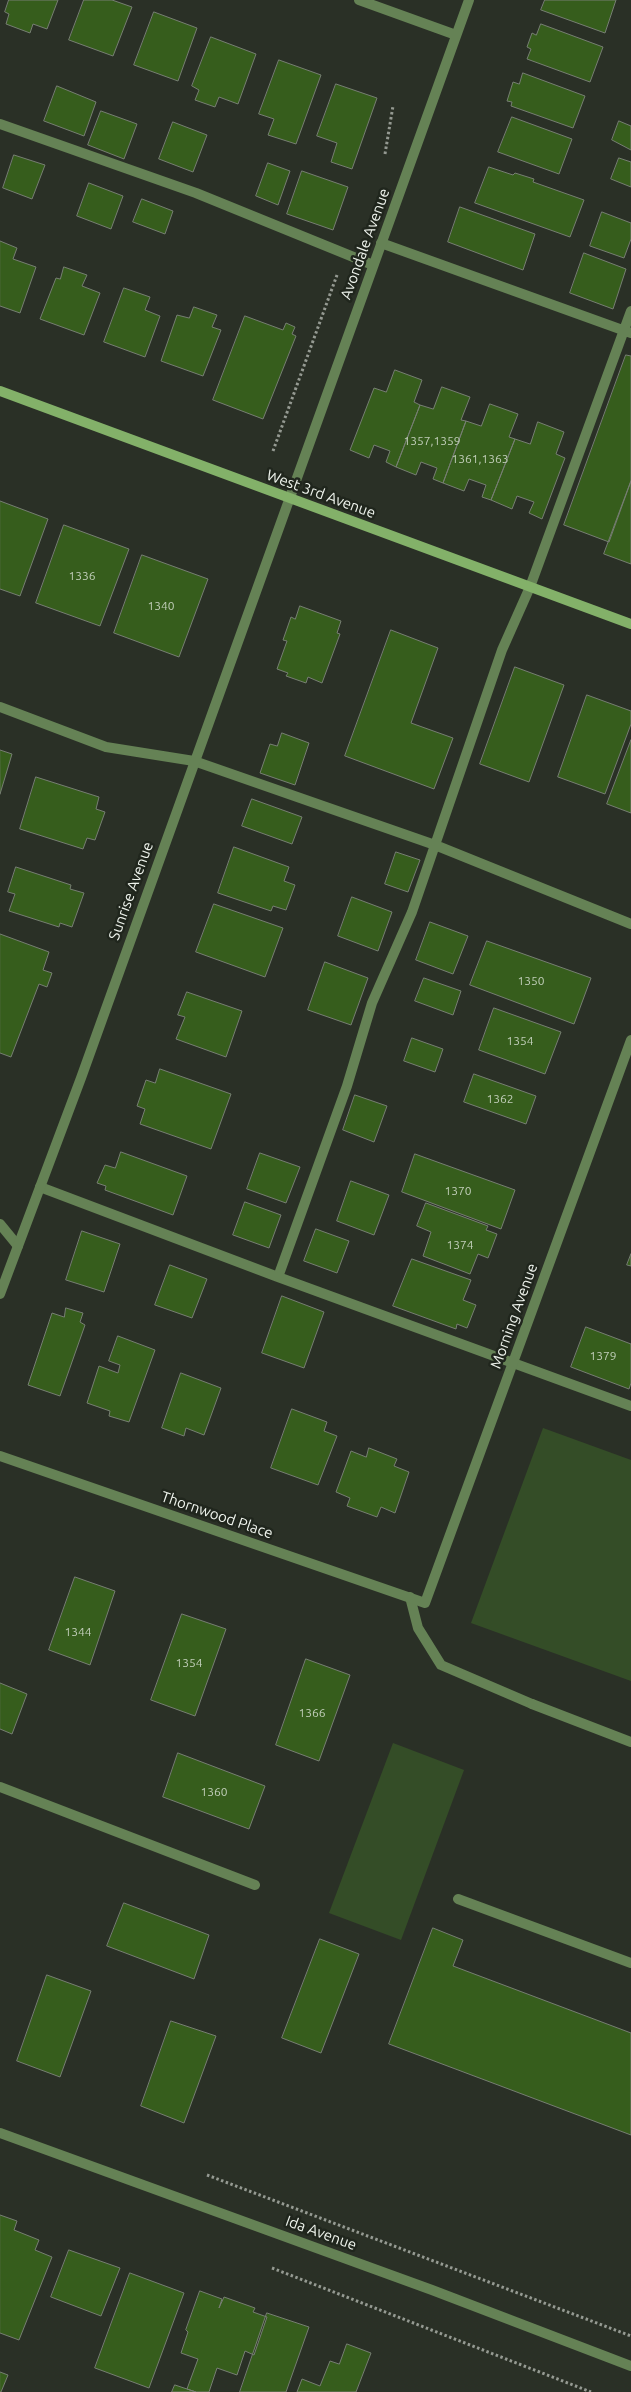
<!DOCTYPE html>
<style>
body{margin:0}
canvas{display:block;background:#2a3026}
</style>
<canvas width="631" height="2392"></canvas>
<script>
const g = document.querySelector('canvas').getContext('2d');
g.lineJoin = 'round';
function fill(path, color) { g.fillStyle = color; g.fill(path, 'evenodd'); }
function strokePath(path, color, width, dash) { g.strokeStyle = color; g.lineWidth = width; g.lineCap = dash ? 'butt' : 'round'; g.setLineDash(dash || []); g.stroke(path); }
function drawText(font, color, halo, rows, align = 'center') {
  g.font = font + ' Ubuntu,sans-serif'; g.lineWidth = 5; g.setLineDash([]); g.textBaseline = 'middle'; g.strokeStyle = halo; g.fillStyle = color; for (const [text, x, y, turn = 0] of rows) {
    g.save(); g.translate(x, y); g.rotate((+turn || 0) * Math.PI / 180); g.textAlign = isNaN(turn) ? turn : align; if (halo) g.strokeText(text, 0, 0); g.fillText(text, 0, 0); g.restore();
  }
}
fill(new Path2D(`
 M543 1428 631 1460V1681L471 1623Z
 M393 1743 464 1770 401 1940 329 1913Z`), '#344d27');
const building = new Path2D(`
 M9 0H58L47 29 33 24 30 33 6 24 9 14 5 12Z
 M84 0H112L132 7 113 56 69 40Z
 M545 0H616L605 33 541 10Z
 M154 12 197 28 178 81 134 65Z
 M541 24 603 47 590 82 527 59 531 49 527 47 532 33 536 35Z
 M211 37 256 54 238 104 219 97 215 107 195 100 199 90 192 86Z
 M279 60 321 75 296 144 268 135 274 119 259 114Z
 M523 73 585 96 573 128 511 106 512 102 507 101 513 82 519 84Z
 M336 84 377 98 352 169 331 162 337 143 317 136Z
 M57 86 96 102 84 136 44 121Z
 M101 111 137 124 124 159 88 145Z
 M512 117 572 139 559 174 498 152Z
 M619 121 631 126V150L612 140Z
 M173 122 207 135 193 172 159 159Z
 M14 155 45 165 32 199 3 188Z
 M619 158 631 162V187L611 179Z
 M268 163 290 171 278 205 256 196Z
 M489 167 513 175 515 173 534 179 533 182 584 200 570 237 475 203Z
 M302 171 348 187 333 230 287 214Z
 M89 183 123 196 111 229 77 216Z
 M142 199 173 211 165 234 133 222Z
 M460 207 535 234 523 270 448 242Z
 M602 212 631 223V239L624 258 590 246Z
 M0 241 17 248 13 259 36 267 20 313 0 306Z
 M584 253 626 269 613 309 570 293Z
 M64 267 87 275 82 286 100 293 84 335 40 319 56 278 60 279Z
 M124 288 150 297 145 310 160 316 145 357 104 342Z
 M194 307 217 315 212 327 221 330 203 376 161 361 177 315 189 318Z
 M245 316 283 330 286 323 295 327 292 334 296 336 263 419 213 400Z
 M626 355 631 356V481L609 542 564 525Z
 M395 370 422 380 414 402 420 405 396 467 386 462 390 451 374 445 369 458 350 450 374 388 386 392Z
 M442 387 470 397 461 420 466 421 443 483 433 479 437 468 421 462 416 475 396 467 420 405 433 409Z
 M490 404 518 414 509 437 515 439 491 500 482 497 486 485 469 479 464 491 443 483 466 421 481 426Z
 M538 422 564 432 556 454 565 458 542 519 529 513 534 502 517 496 512 509 491 500 515 439 530 444Z
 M631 481V564L604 554Z
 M0 501 48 519 20 596 0 589Z
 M64 525 129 549 100 626 36 603Z
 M142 555 208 579 179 657 114 633Z
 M300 606 341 621 337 633 340 634 322 683 308 677 306 683 286 676 288 673 277 669 287 641 283 640 291 617 295 619Z
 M391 630 438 648 411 723 453 738 434 789 345 756Z
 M515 667 564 685 529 782 480 764Z
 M587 695 631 711V724L605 794 558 777Z
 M282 733 309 743 295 785 260 773 270 744 277 746Z
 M631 740V813L607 804Z
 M0 750 12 754 0 794Z
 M36 777 99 797 96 809 105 812 95 840 87 838 83 849 20 829Z
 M252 799 302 817 292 844 242 826Z
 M234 847 289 867 284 881 295 885 286 910 273 906 271 911 218 893Z
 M396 852 420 860 408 892 385 884Z
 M16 867 71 885 70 889 84 893 72 927 60 923 59 927 9 911 15 894 8 892Z
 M352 897 392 912 378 951 338 936Z
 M214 904 283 928 265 977 196 952Z
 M430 922 468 936 453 974 416 960Z
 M0 934 49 952 43 970 52 973 47 987 39 984 11 1057 0 1053Z
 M487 941 591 978 574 1024 470 985Z
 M325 962 368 978 351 1025 308 1010Z
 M424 978 461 991 453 1015 415 1001Z
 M187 992 242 1011 226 1057 176 1039 185 1017 178 1015Z
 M494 1008 561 1032 545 1074 479 1050Z
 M412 1038 443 1049 435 1072 404 1061Z
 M160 1069 231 1094 211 1149 140 1124 145 1109 137 1106 146 1080 155 1083Z
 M474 1074 536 1096 526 1124 464 1102Z
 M355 1095 387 1106 374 1142 343 1130Z
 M121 1152 187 1176 173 1215 105 1190 106 1186 97 1183 105 1165 115 1168Z
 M260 1153 300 1167 286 1203 247 1189Z
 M415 1154 515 1190 501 1229 402 1192Z
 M351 1181 389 1195 374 1235 337 1221Z
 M245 1202 281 1215 269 1248 233 1235Z
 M426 1203 488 1226 486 1230 497 1234 488 1258 478 1254 470 1274 423 1256 431 1232 417 1226Z
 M316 1229 349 1241 337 1273 304 1261Z
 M82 1231 120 1244 104 1292 66 1280Z
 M631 1254V1266L627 1265Z
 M412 1259 471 1280 463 1300 476 1305 467 1328 457 1324 456 1329 393 1306Z
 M170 1265 207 1279 192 1318 155 1305Z
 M282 1296 324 1312 304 1368 262 1353Z
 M66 1308 83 1313 80 1322 85 1325 60 1396 28 1385 52 1313 64 1317Z
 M586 1327 631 1344V1383L629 1389 571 1367Z
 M118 1336 155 1350 129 1422 109 1416 110 1411 87 1403 99 1366 118 1373 120 1365 109 1361Z
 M181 1373 221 1388 204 1435 186 1428 184 1436 162 1428Z
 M292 1409 327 1422 324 1431 337 1436 318 1485 271 1468Z
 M369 1448 397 1459 394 1466 409 1472 395 1513 381 1507 377 1517 347 1506 350 1498 336 1492 351 1451 366 1457Z
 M75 1577 115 1591 90 1665 49 1650Z
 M182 1614 226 1629 195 1716 151 1700Z
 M306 1659 350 1675 319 1761 276 1745Z
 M0 1683 27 1694 12 1734 0 1729Z
 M178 1753 265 1786 249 1829 163 1797Z
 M124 1903 209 1935 194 1979 107 1946Z
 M433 1928 463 1940 453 1966 631 2033V2135L389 2044Z
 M320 1939 359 1954 321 2053 282 2038Z
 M47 1975 91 1991 60 2077 17 2061Z
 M171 2021 216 2036 184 2123 141 2106Z
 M0 2215 17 2221 14 2230 39 2240 35 2250 52 2257 19 2340 0 2333Z
 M69 2250 120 2268 101 2316 51 2297Z
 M130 2273 184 2293 149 2388 95 2368Z
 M200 2291 222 2299 219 2308 224 2297 255 2308 253 2312 267 2317 254 2355 245 2351 237 2375 217 2368 209 2392H196L187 2389 198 2359 181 2353 188 2332 186 2330Z
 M267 2313 309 2327 286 2392H240Z
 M347 2344 371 2353 356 2392H297L302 2379 320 2386 330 2361 339 2364Z
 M0 2372 8 2375 1 2392H0Z
 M175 2385 196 2392H172Z`);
fill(building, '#365d1c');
strokePath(building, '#767e72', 1);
strokePath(new Path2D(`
 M385 154 393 106
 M273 451 337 275
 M207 2175 631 2336
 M272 2268 591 2392`), '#959a92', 3, [2.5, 2.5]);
strokePath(new Path2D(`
 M0 124 196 193 373 265
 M381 243 631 333
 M631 311 530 587 502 650 412 912 372 1003 347 1086 278 1277 631 1406
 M0 707 106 747 194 761 435 845 631 924
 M40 1187 278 1277
 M0 1224 18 1246
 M410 1597 418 1628 441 1665 532 1704
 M0 1787 255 1885
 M458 1899 631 1963`), '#658255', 10);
strokePath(new Path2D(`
 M359 0 456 35
 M0 1294 81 1078 469 0
 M0 1456 425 1603 631 1040
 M532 1704 631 1742
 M0 2133 432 2290 631 2366`), '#658255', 10);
strokePath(new Path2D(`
 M0 391 631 624`), '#83b169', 10);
drawText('12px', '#c1ceb9', null, [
 ["1357,1359",432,441],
 ["1361,1363",480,459],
 ["1336",82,576],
 ["1340",161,606],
 ["1350",531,981],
 ["1354",520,1041],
 ["1362",500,1099],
 ["1370",458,1191],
 ["1374",460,1245],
 ["1379",603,1356],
 ["1344",78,1632],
 ["1354",189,1663],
 ["1366",312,1713],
 ["1360",214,1792]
]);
drawText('15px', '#eff4ed', '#20261d', [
 ["Avondale Avenue",365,244,-70],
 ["West 3rd Avenue",321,494,20],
 ["Sunrise Avenue",131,891,-70],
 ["Morning Avenue",514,1316,-70],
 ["Thornwood Place",217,1515,19],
 ["Ida Avenue",321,2233,20]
]);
</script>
